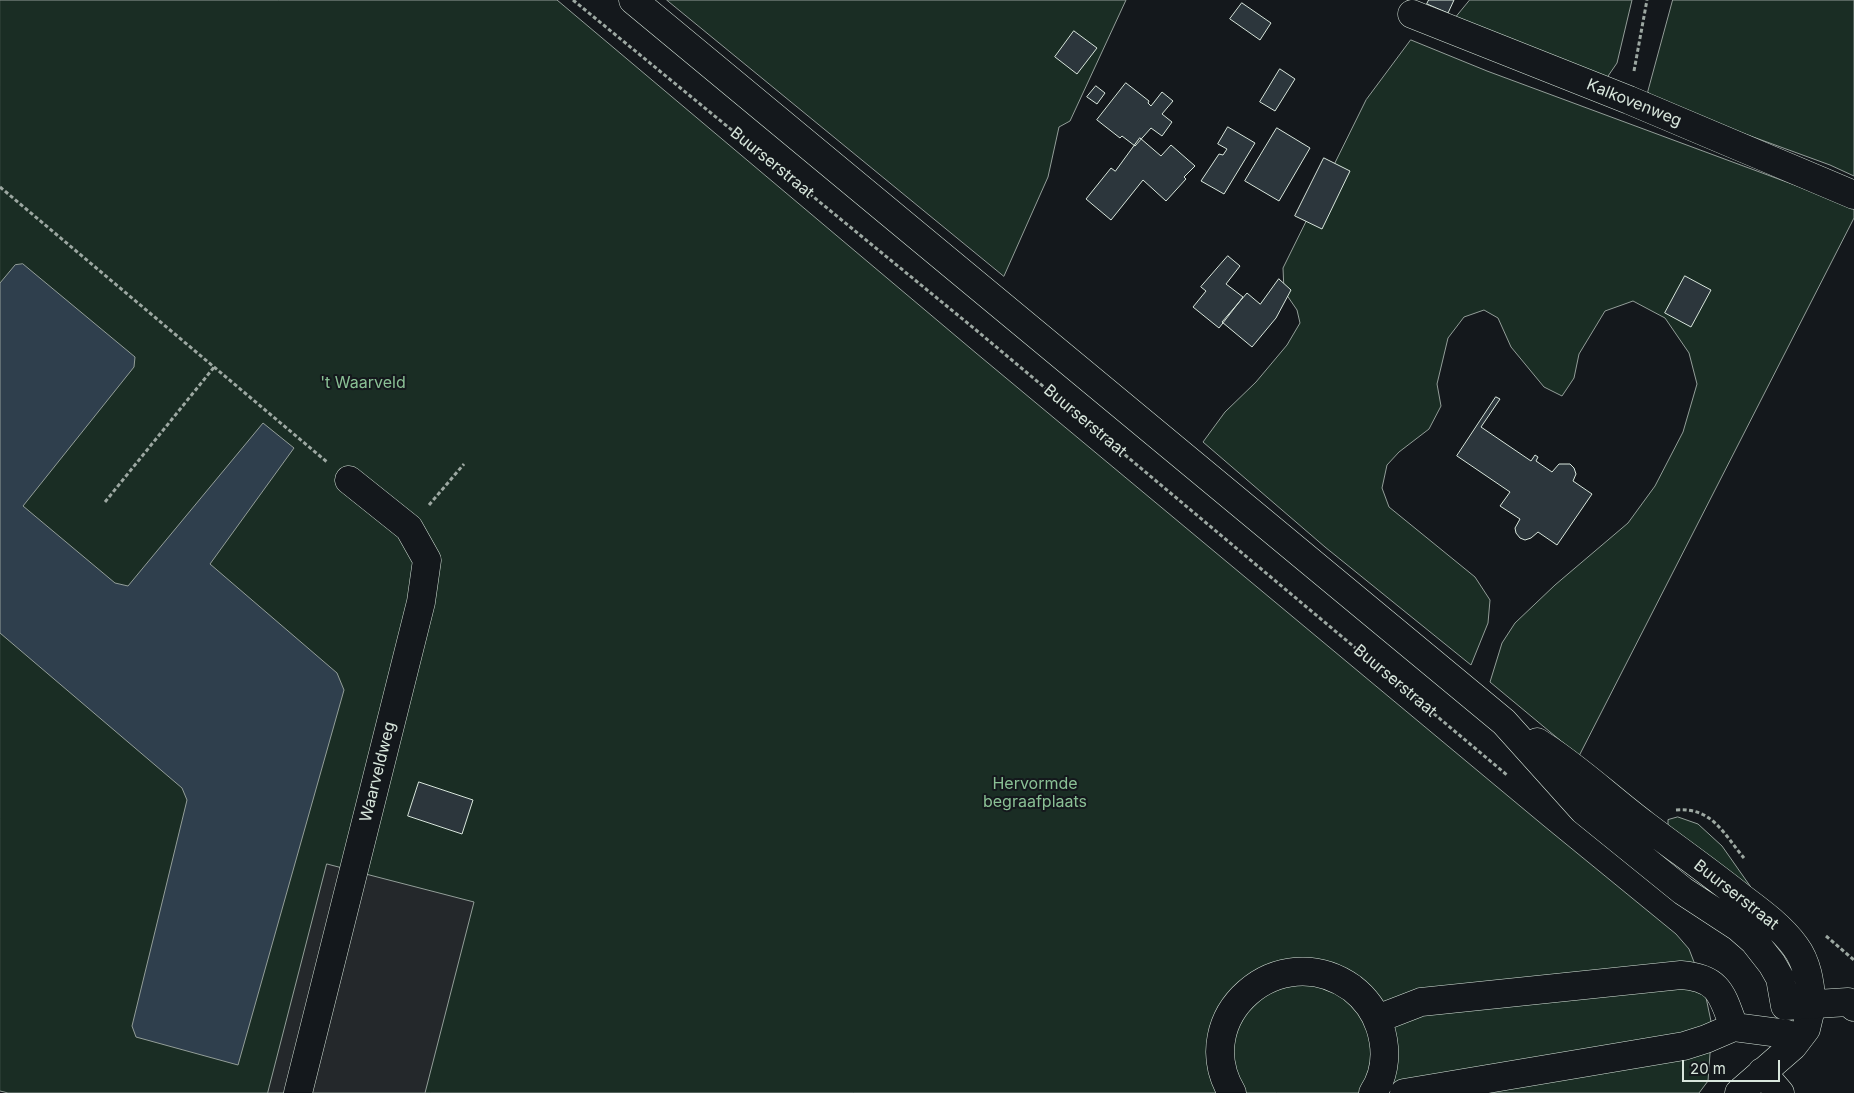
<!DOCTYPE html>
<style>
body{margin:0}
#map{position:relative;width:1854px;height:1093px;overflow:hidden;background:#14181c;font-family:Inter,sans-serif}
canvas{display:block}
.scale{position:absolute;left:1682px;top:1060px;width:98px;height:22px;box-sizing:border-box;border:2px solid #d8e6dc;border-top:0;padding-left:6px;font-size:15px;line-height:18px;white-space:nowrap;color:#d8e6dc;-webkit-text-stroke:4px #14181c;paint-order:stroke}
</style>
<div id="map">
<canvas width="1854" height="1093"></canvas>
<div class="scale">20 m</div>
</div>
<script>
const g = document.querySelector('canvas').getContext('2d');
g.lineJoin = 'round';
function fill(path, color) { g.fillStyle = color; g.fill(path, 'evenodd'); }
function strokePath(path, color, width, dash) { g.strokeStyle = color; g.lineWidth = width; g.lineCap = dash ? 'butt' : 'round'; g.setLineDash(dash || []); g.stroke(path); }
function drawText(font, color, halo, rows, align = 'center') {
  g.font = font + ' Inter,sans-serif'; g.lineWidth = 4; g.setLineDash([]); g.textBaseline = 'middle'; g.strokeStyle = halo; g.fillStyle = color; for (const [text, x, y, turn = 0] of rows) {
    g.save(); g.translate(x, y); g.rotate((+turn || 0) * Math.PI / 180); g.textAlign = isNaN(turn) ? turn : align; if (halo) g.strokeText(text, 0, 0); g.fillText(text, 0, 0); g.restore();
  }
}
const green = new Path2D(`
 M0 0H557L976 353 1544 826 1676 934 1689 949 1704 988 1712 1026 1708 1081 1699 1093H8L0 1091Z
 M667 0H1126L1070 121 1059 127 1048 177 1004 276Z
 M1470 0H1632L1617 63 1606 79 1452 22Z
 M1673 0H1854V176L1830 165 1660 103 1648 92Z
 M1411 40 1487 71 1854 207V218L1579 756 1490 682 1502 643 1515 623 1555 585 1628 523 1655 486 1683 432 1697 384 1689 353 1665 318 1633 301 1605 311 1579 354 1574 378 1562 396 1544 387 1511 347 1498 318 1484 310 1464 317 1448 338 1437 384 1441 406 1429 429 1399 452 1387 465 1382 488 1389 507 1475 577 1490 600 1488 623 1471 665 1325 547 1203 442 1225 412 1256 382 1287 345 1300 323 1297 310 1284 291 1283 268 1366 100Z
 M1678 817 1698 824 1722 846 1755 893 1668 829V820Z`);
fill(green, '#1a2d24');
strokePath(green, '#939e99', 1);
const parking = new Path2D(`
 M327 864 474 902 425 1093H268Z`);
fill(parking, '#24282b');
strokePath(parking, '#939e99', 1);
const water = new Path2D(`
 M23 264 135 357 134 367 23 506 115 583 128 586 263 423 294 448 210 564 337 673 344 690 238 1065 136 1037 132 1026 187 800 182 788 0 633V283L15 265Z`);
fill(water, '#2f3f4d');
strokePath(water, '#939e99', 1);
const building = new Path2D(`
 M1429 0H1454L1448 13 1427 4Z
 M1242 3 1271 23 1260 40 1230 19Z
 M1074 31 1097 48 1077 74 1055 57Z
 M1280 69 1295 79 1275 111 1260 102Z
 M1126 83 1149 101 1148 103 1151 106 1162 92 1173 101 1162 114 1172 122 1162 136 1151 128 1135 146 1122 136 1120 138 1097 120Z
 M1096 86 1105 93 1097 104 1087 97Z
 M1228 127 1255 143 1224 194 1201 181 1219 154 1223 155 1227 149 1218 144Z
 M1277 128 1310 148 1279 201 1245 181Z
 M1140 138 1161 156 1171 145 1195 166 1184 177 1186 179 1166 201 1143 180 1111 220 1086 199 1111 168 1115 171Z
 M1324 158 1350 171 1322 229 1295 216Z
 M1228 256 1240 266 1226 284 1243 297 1219 328 1193 307 1206 291 1201 287Z
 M1685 276 1711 290 1691 327 1665 313Z
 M1279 279 1291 290 1276 318 1252 347 1222 322 1247 293 1260 304Z
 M1496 397 1500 399 1481 427 1531 461 1535 455 1538 457 1536 461 1552 472 1559 464H1570L1574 468 1576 474 1573 481 1592 494 1557 545 1538 532 1531 538 1525 540 1520 538 1516 533 1515 528 1520 519 1500 506 1510 492 1457 456Z
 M419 782 473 800 462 834 408 816Z`);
fill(building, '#2c363c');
strokePath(building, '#d8e6dc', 1);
const minor = new Path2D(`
 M1412 14 1629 100 1854 195
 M1377 1019 1421 1002 1681 975C1720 978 1722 995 1734 1027
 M1762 1072 1780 1093
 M298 1093 421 602 427 560 409 528 349 480
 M1232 1093C1187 1017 1279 936 1352 988 1365 998 1375 1012 1380 1027 1387 1049 1386 1073 1373 1093
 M1404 1093 1684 1046 1706 1039 1734 1027 1787 1034 1799 1038
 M1739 1093 1793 1046 1806 1029 1812 1004`);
const major = new Path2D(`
 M633 0 1504 722 1583 810 1683 891 1738 927 1754 941 1772 964 1780 978 1785 1006 1848 1002 1854 1007
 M1537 742C1576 766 1609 798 1645 825 1678 850 1711 873 1742 898 1762 913 1781 927 1795 946 1808 963 1810 984 1812 1004`);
strokePath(minor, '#d8e6dc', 29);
strokePath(major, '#d8e6dc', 29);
strokePath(new Path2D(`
 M573 0 976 330 1507 775
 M1634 71 1647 0
 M0 187 327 462
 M105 502 215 366
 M429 505 464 464
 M1676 810C1712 807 1723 833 1744 858
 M1826 936 1854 960`), '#9da8a2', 3, [4, 2.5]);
strokePath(minor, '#14181c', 28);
strokePath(major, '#14181c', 28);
drawText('16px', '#d8e6dc', '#14181c', [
 ["Kalkovenweg",1634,103,22],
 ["Buurserstraat",772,163,39],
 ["Buurserstraat",1085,421,40],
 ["Buurserstraat",1395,681,40],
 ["Waarveldweg",378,772,-76],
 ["Buurserstraat",1736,895,38]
]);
drawText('16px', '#8ac095', '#14181c', [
 ["'t Waarveld",363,383],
 ["Hervormde",1035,784],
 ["begraafplaats",1035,802]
]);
</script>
